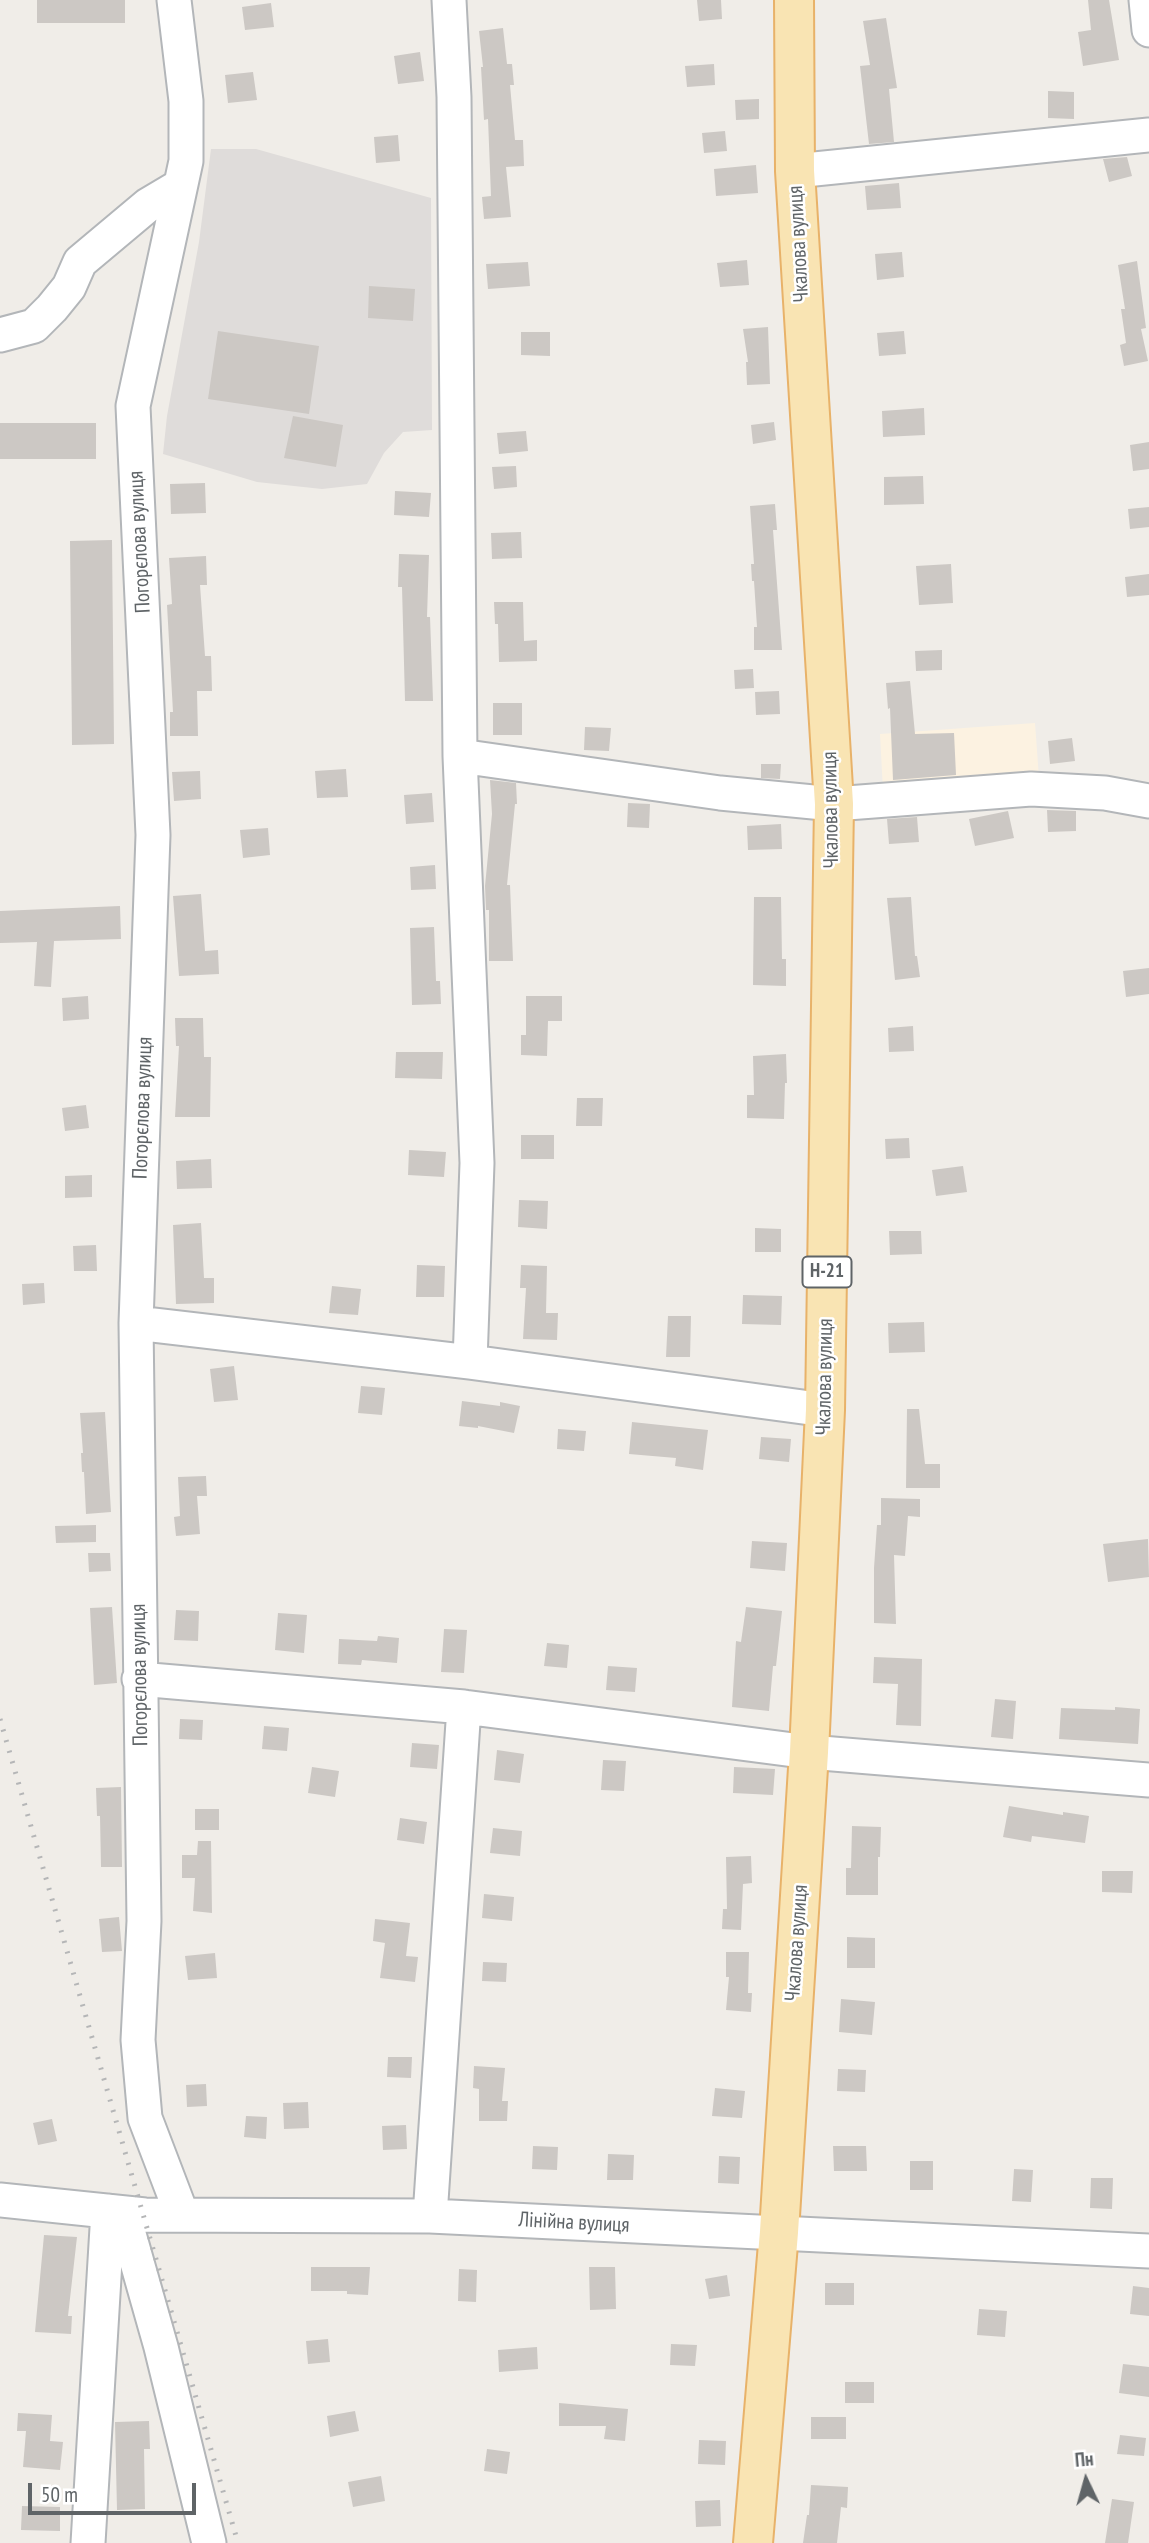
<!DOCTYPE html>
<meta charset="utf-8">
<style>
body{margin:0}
#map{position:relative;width:1149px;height:2543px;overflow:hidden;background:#f0ede8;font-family:"PT Sans Narrow",sans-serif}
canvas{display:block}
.north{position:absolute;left:1051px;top:2445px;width:70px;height:70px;-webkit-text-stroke:5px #fff;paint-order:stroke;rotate:355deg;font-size:19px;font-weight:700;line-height:28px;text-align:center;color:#5f6467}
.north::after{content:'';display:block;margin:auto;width:24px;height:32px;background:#5f6467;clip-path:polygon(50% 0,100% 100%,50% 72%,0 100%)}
.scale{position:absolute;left:28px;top:2483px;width:168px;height:32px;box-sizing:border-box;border:4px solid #5f6467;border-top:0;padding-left:9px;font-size:21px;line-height:24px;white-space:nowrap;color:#5f6467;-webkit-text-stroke:5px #fff;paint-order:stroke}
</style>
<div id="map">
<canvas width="1149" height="2543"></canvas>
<div class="north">Пн</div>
<div class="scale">50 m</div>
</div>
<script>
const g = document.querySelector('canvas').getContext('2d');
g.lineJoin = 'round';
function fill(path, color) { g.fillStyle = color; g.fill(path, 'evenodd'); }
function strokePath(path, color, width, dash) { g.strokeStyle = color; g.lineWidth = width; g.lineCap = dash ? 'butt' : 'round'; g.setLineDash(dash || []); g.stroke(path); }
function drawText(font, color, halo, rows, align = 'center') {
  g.font = font + ' "PT Sans Narrow",sans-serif'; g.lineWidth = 5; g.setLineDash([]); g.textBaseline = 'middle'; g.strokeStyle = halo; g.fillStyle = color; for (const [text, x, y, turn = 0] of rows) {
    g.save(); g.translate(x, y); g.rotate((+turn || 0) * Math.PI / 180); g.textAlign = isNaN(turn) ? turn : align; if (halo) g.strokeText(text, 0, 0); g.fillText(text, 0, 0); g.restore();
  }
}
fill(new Path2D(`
 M1035 723 1039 778 883 791 880 734Z`), '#fcf2e1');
fill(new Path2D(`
 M211 149H256L431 198 432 430 403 432 384 453 367 484 322 489 257 482 163 454 167 416 199 242Z`), '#dfdcda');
fill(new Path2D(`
 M37 0H125V23H37Z
 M697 0H721L722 19 699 21Z
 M1088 0H1109L1119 60 1083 66 1078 32 1091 30Z
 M271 3 274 27 245 30 242 7Z
 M886 18 897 88 889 89 894 142 869 144 860 66 870 65 863 21Z
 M503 28 507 64H512L514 85H510L515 140H523L524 166 506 167 511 217 484 219 482 197 491 196 488 119 484 120 481 67H483L479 31Z
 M420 52 424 81 398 84 394 56Z
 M714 64 715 85 687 87 685 66Z
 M253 72 257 100 228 103 225 75Z
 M1048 91 1074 92V119L1048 118Z
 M759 99V119L736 120 735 100Z
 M725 131 727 151 704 153 702 133Z
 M398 135 400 161 376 163 374 137Z
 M1127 157 1132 176 1109 182 1103 159Z
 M756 165 758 193 716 196 714 169Z
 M899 183 901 208 867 210 865 186Z
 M902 252 904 277 877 280 875 254Z
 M747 260 749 285 720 287 717 263Z
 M1137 261 1146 328 1141 329 1148 361 1124 366 1120 345 1126 343 1121 309H1125L1118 265Z
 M528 262 530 286 488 289 486 264Z
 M369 286 415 289 413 321 368 318Z
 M768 327 770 384 747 385 746 362H748L743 329Z
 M218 331 319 346 309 414 208 399Z
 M904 331 906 354 879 356 877 333Z
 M521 332H550V356L521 355Z
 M924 408 925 435 883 437 882 411Z
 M293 416 343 425 336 467 284 458Z
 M774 422 776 440 753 444 751 425Z
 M0 423H96V459H0Z
 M526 431 528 451 499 454 497 433Z
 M1149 442V469L1133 471 1130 445Z
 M516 466 517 487 494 489 492 467Z
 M923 476 924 504 884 505V477Z
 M205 483 206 513 171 514 170 484Z
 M395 491 431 493 429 517 394 515Z
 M775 504 777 530H773L782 650H754V627H757L754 581H752L751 564H754L750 506Z
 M1149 507V527L1130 529 1128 509Z
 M521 532 522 558 492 559 491 533Z
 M112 540 114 744 72 745 70 541Z
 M399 554 429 555 427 617H430L433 701H405L402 587H398Z
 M206 556 207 585H200L205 656H211L212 691H197L198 736H170V712H173L167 605 172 604 169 558Z
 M951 564 953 603 919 605 916 566Z
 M1149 574V595L1127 597 1125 577Z
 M494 602H523L524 641 537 640V661L499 662 498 624H495Z
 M942 650V670L916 671 915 651Z
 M753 669 754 688 735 689 734 670Z
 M910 681 915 734 954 733 956 775 893 780 890 708 888 709 886 683Z
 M779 691 780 714 756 715 755 692Z
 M493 703H522V735H493Z
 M585 727 611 728 609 751 584 750Z
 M1072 738 1075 761 1050 764 1048 741Z
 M761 764H781L780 779 761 778Z
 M346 769 348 797 317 798 315 771Z
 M200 771 201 799 174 801 172 772Z
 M490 780 516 783 517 804H515L507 885H510L513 961H489V910H486L485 886 492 814Z
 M432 793 434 822 406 824 404 795Z
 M628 803 650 804 649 828 627 827Z
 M1047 810 1076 811V831L1048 832Z
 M1008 811 1014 838 975 846 969 819Z
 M917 817 919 842 889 844 887 819Z
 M781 824 782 849 748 850 747 826Z
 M268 828 270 855 243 858 240 830Z
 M435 865 436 889 411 890 410 867Z
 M201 894 205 951 218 950 219 974 179 976 173 896Z
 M754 897H781L782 959H786V986L753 985Z
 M911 897 915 956H917L920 977 895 980 887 898Z
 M120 906 121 939 54 941 51 987 34 986 37 942 0 943V911Z
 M434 927 436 981H440L441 1004 412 1005 410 928Z
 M1149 968V994L1126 997 1123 971Z
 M88 996 89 1019 63 1021 62 998Z
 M526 996H562V1021H548L547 1056 521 1055V1035H526Z
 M175 1018H203L204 1057H211L210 1117H175L179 1046H176Z
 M913 1026 914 1051 889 1052 888 1028Z
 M396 1052H443L442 1079 395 1078Z
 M786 1054 787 1083H785L784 1119 747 1118V1095H754L753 1056Z
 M577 1098H603L602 1126H576Z
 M86 1105 89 1128 65 1131 62 1108Z
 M521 1135H554V1159H521Z
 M909 1138 910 1158 886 1159 885 1139Z
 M409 1150 446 1152 444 1177 408 1175Z
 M211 1159 212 1188 177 1189 176 1161Z
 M963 1166 967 1192 936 1196 932 1170Z
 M92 1175V1197L65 1198V1176Z
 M519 1200 548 1201 547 1229 518 1227Z
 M201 1223 204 1278H214V1303L176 1304 173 1225Z
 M755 1228 781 1229V1252H755Z
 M889 1231H921L922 1254 890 1255Z
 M96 1245 97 1271H74L73 1246Z
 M417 1265 445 1266 444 1297H416Z
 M521 1265 547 1266 546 1313H558L557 1340 523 1339 526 1288H520Z
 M44 1283 45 1303 23 1305 22 1284Z
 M332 1286 361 1289 358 1315 329 1313Z
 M743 1295 782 1296 781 1325 742 1324Z
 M668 1316H691L690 1357H666Z
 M924 1322 925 1352 889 1353 888 1323Z
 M234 1366 238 1400 214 1402 210 1369Z
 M361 1386 385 1388 382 1415 358 1413Z
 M462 1401 500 1406V1402L520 1406 514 1433 478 1426V1428L459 1426Z
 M907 1409H919L925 1464H940V1488H906Z
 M105 1412 111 1512 86 1514 84 1472H82L81 1453H83L80 1413Z
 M632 1422 708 1430 703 1470 675 1466 676 1458 629 1454Z
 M558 1429 586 1431 584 1451 557 1449Z
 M761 1437 791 1439 789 1462 759 1459Z
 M206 1476 207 1496H197L200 1534 176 1536 174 1517 180 1516 178 1477Z
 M881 1498 920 1499V1517L908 1516 905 1556 894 1555 896 1624 874 1623V1568L877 1525H881Z
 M96 1525V1542L56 1543 55 1526Z
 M1148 1539 1149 1577 1108 1582 1103 1544Z
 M752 1541 787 1543 785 1571 750 1568Z
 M88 1553H110L111 1571 89 1572Z
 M112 1607 117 1683 94 1685 90 1608Z
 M746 1607 782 1611 776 1666H773L769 1711 732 1707 736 1641 741 1642Z
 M176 1610 199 1611 198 1641 174 1640Z
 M278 1613 307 1615 304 1653 275 1650Z
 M444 1629 467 1630 464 1673 441 1672Z
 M378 1636 399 1638 397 1663 362 1660 361 1665 338 1664 339 1639 377 1641Z
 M547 1643 569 1645 567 1668 544 1666Z
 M874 1657 922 1659 921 1726 896 1725 898 1684 873 1683Z
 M608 1666 637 1668 635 1692 606 1690Z
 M995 1699 1016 1701 1013 1739 991 1737Z
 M1115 1707 1140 1709 1138 1744 1059 1739 1061 1708 1115 1710Z
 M180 1719 203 1720 202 1740 179 1739Z
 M264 1726 289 1728 287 1751 262 1749Z
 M412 1743 439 1745 437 1769 410 1767Z
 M497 1750 524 1754 520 1783 494 1780Z
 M603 1760 626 1761 624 1791 601 1790Z
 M312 1767 339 1771 335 1797 308 1793Z
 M734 1767 775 1769 773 1795 733 1793Z
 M121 1787 122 1867H101L100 1816H97L96 1788Z
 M1009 1806 1063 1815V1812L1089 1816 1085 1843 1032 1836 1031 1842 1003 1837Z
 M195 1809H219V1830H195Z
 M400 1818 427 1822 424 1844 397 1840Z
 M852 1826 881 1827 880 1857H878V1895H846V1868H851Z
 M493 1828 522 1831 520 1856 490 1853Z
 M198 1841H211L212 1913 193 1911 195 1878H182V1855H197Z
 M751 1856 752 1883 743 1884 741 1930 722 1929 723 1909H727L726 1857Z
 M1102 1871H1133L1132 1893 1102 1892Z
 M484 1894 514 1897 512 1921 482 1918Z
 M119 1917 122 1951 102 1952 99 1919Z
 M375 1919 410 1923 406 1956 418 1957 415 1982 380 1978 385 1943 373 1941Z
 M847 1937 875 1938V1968H847Z
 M726 1952H749L748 1993H752L751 2012 726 2010 729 1977H726Z
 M215 1953 217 1978 188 1980 185 1956Z
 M483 1962 507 1963 506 1982 482 1981Z
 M841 1999 875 2002 872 2035 839 2032Z
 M388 2057H412L411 2078 387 2077Z
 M474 2066 505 2068 502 2101H508L507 2121H479V2089L473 2088Z
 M838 2069 866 2070 865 2092 837 2091Z
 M206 2084 207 2106 187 2107 186 2085Z
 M715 2088 745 2091 742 2118 712 2116Z
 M308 2102 309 2128 284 2129 283 2103Z
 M246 2116 267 2117 266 2139 244 2137Z
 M52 2119 57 2141 38 2145 33 2123Z
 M406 2125 407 2149 383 2150 382 2126Z
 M533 2146 558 2147 557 2170 532 2169Z
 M833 2146H866L867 2171H834Z
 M608 2154 634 2155 633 2180H607Z
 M719 2156 740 2157 739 2184 718 2183Z
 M910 2161H933V2190H910Z
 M1014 2169 1033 2170 1031 2202 1012 2201Z
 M1091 2178H1113L1112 2209 1090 2208Z
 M44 2235 77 2237 68 2316H72L71 2334 35 2332Z
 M311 2267H370L368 2295 347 2294V2291H311Z
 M589 2267H615L616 2309 590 2310Z
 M459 2269 477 2270 476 2302 458 2301Z
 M727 2275 730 2296 709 2299 705 2279Z
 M825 2283H854V2305H825Z
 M1133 2286 1149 2288V2316L1130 2314Z
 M979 2309 1007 2311 1005 2337 977 2335Z
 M328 2339 330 2362 308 2364 306 2341Z
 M671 2344 697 2345 695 2366 670 2365Z
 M537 2347 538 2369 499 2372 498 2350Z
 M1123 2364 1149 2367V2397L1119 2393Z
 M845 2382H874V2403H845Z
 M559 2403 628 2409 625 2441 604 2439 606 2426H559Z
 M355 2411 359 2431 330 2437 327 2416Z
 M18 2413 52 2415 50 2441 63 2442 60 2470 23 2467 26 2431H17Z
 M811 2417H846V2439H811Z
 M149 2421 150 2449H144L145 2509 117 2510 115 2422Z
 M1120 2435 1146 2438 1144 2456 1117 2454Z
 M699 2440 726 2441 725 2465 698 2464Z
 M487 2449 510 2452 507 2474 484 2471Z
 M381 2476 385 2501 353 2507 348 2482Z
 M811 2485 848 2487 847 2508 841 2507 837 2543H803L807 2515H809Z
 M1112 2499 1134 2502 1128 2543H1105Z
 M720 2500 721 2526 696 2527 695 2501Z
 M22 2506 60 2507V2531L21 2530Z`), '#ccc8c4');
const minor = new Path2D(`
 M174 0 186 101V161L133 406 153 835 136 1323 144 1921 138 2040 145 2118 182 2215
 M449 0 454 97 460 756 477 1163 470 1362
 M1146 0 1149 30
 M795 171 1149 135
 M0 335 34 326 52 308 69 287 80 262 148 205 180 186
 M460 756 720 793 834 804 1031 789 1105 793 1149 801
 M136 1323 470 1362 825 1410
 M139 1679 464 1707 809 1752 1149 1780
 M0 2200 145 2215 430 2216 1149 2251
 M123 2213 161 2347 209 2543
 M430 2216 464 1707
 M88 2543 108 2211`);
const major = new Path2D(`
 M753 2543 779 2232 809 1752 825 1410 834 804 795 171 794 0`);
strokePath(minor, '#b3b6b9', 37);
strokePath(major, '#e8b269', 42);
strokePath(minor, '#fff', 33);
strokePath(major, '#f9e4b3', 38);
strokePath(new Path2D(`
 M0 1719 238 2543`), '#b5b6b7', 5, [2, 9]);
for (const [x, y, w] of [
 [827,1272,49]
]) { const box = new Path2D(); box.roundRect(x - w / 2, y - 15.5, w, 31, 5); g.fillStyle = '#fff'; g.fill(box); strokePath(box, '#5f6467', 2); }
drawText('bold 19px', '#5f6467', null, [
 ["Н-21",827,1272]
]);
drawText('21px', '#5f6467', '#fff', [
 ["Чкалова вулиця",799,244,-93],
 ["Погорєлова вулиця",140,542,-93],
 ["Чкалова вулиця",831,810,-91],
 ["Погорєлова вулиця",143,1108,-88],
 ["Чкалова вулиця",825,1377,-89],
 ["Погорєлова вулиця",140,1675,-91],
 ["Чкалова вулиця",797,1943,-86],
 ["Лінійна вулиця",574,2223,3]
]);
</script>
